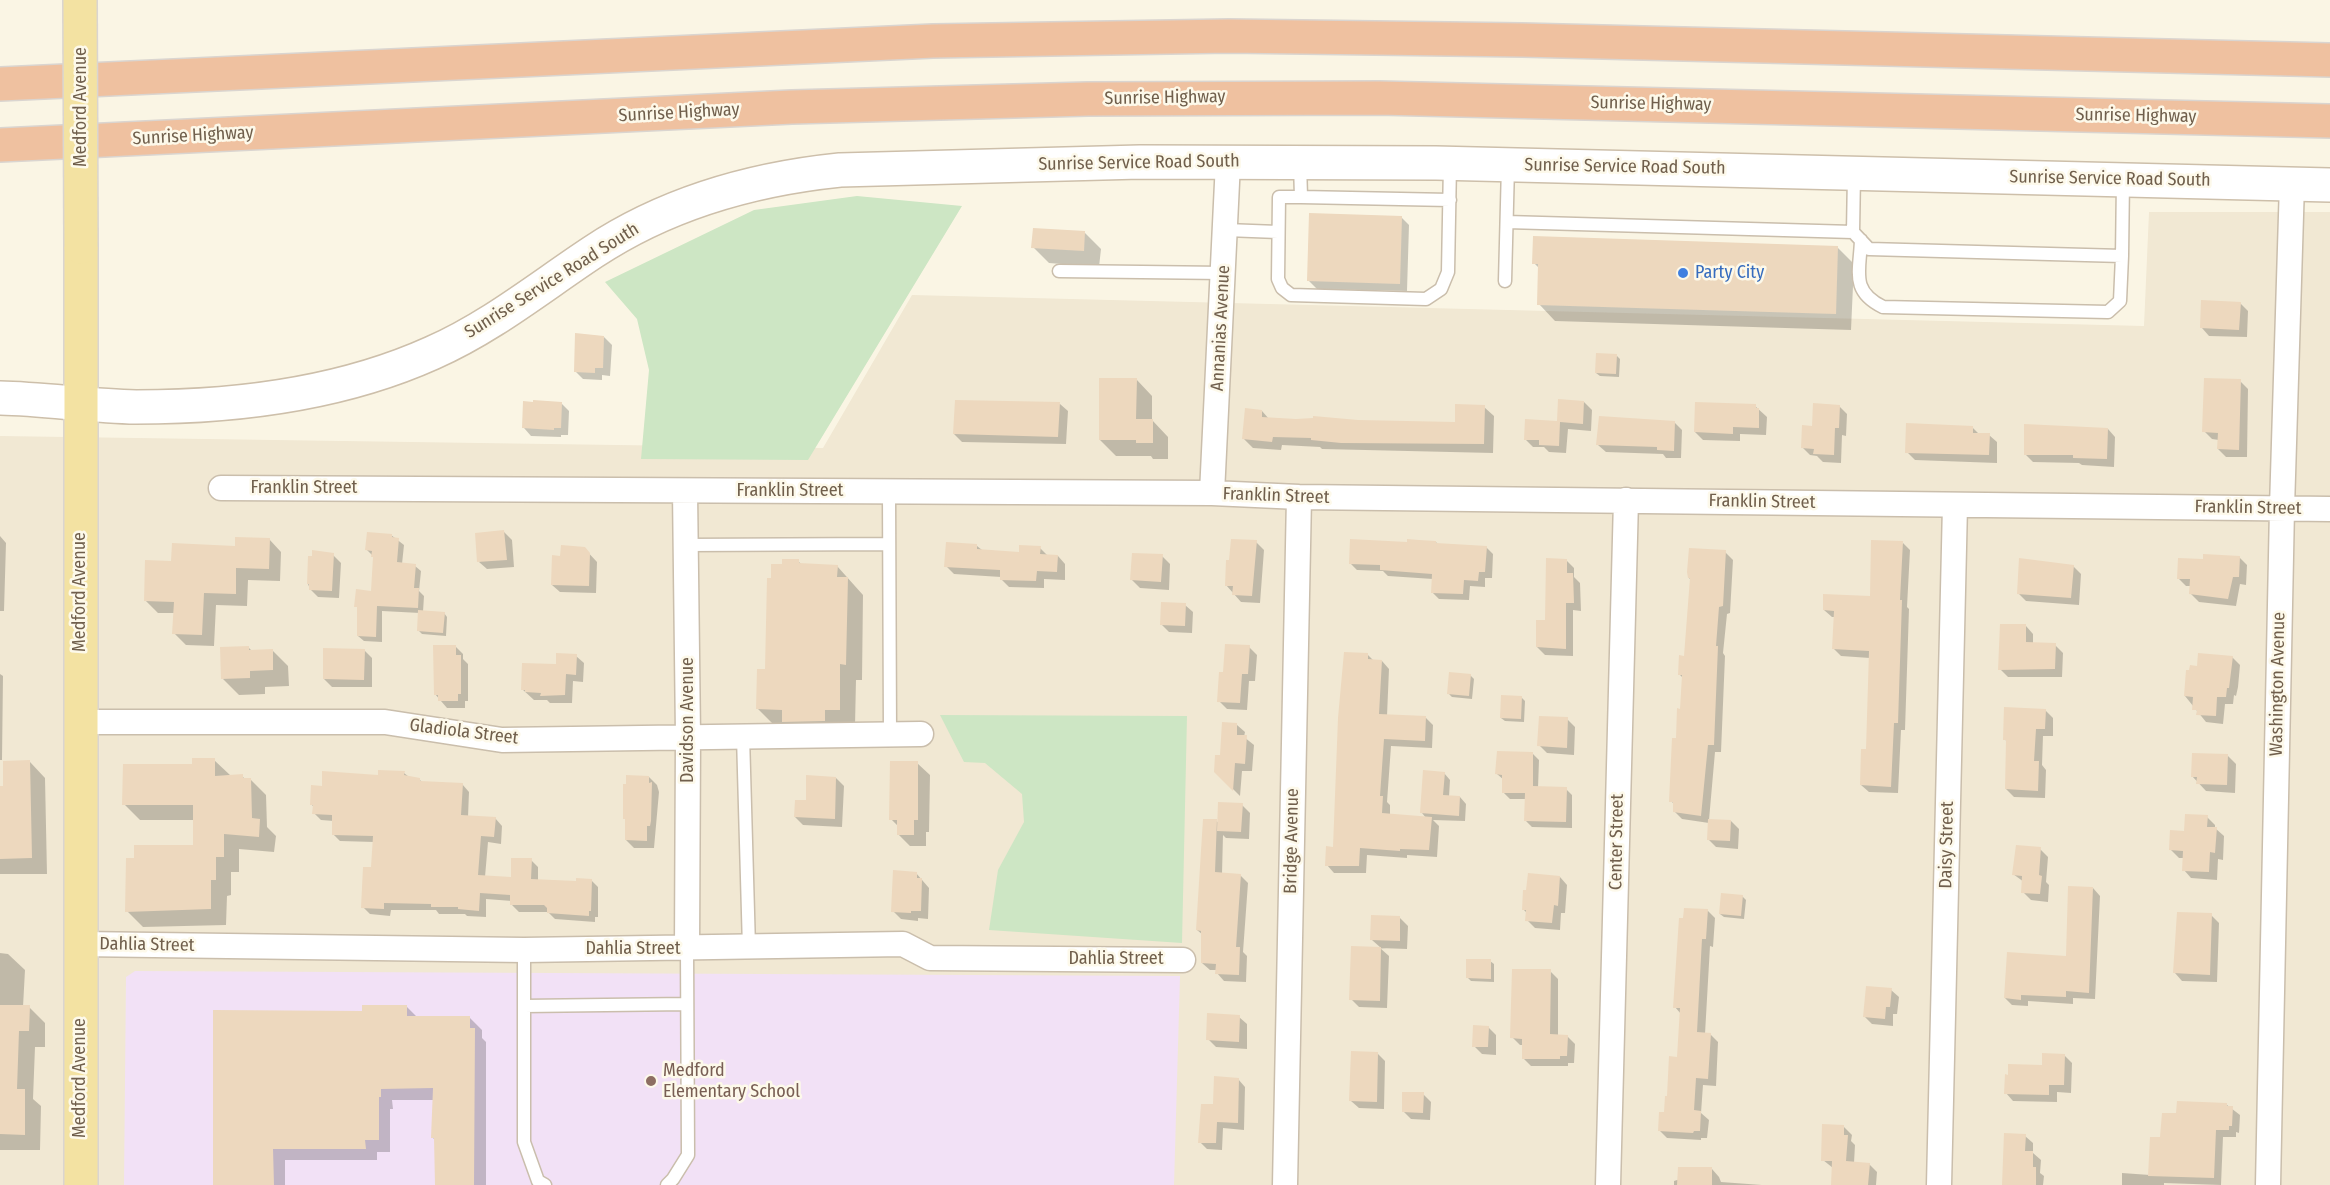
<!DOCTYPE html>
<style>
body{margin:0}
canvas{display:block;background:#faf5e4}
</style>
<canvas width="2330" height="1185"></canvas>
<script>
const g = document.querySelector('canvas').getContext('2d');
g.lineJoin = 'round';
function fill(path, color) { g.fillStyle = color; g.fill(path, 'evenodd'); }
function strokePath(path, color, width, dash) { g.strokeStyle = color; g.lineWidth = width; g.lineCap = dash ? 'butt' : 'round'; g.setLineDash(dash || []); g.stroke(path); }
function drawText(font, color, halo, rows, align = 'center') {
  g.font = font + ' "Fira Sans Condensed",sans-serif'; g.lineWidth = 5; g.setLineDash([]); g.textBaseline = 'middle'; g.strokeStyle = halo; g.fillStyle = color; for (const [text, x, y, turn = 0] of rows) {
    g.save(); g.translate(x, y); g.rotate((+turn || 0) * Math.PI / 180); g.textAlign = isNaN(turn) ? turn : align; if (halo) g.strokeText(text, 0, 0); g.fillText(text, 0, 0); g.restore();
  }
}
fill(new Path2D(`
 M2149 212H2330V1185H0V436L823 448 912 295 2144 326Z`), '#f1e8d3');
fill(new Path2D(`
 M135 971 1180 976 1174 1185H124L126 977Z`), '#f2e1f6');
fill(new Path2D(`
 M857 196 962 206 808 460 641 459 649 370 637 319 605 282 754 210Z
 M940 715 1187 716 1182 943 989 930 998 870 1024 822 1022 794 985 763 964 762Z`), '#cde6c4');
fill(new Path2D(`
 M1401 217 1409 225 1407 291 1317 289 1309 281Z
 M1085 233 1101 249 1099 267 1049 263 1033 247Z
 M1837 247 1854 264 1851 330 1555 321 1539 304 1540 269 1534 263Z
 M2240 303 2248 311 2247 337 2209 336 2202 328Z
 M604 337 612 345 610 376 602 375V380L583 379 575 371Z
 M1617 356 1620 359 1619 377 1600 376 1596 373Z
 M1136 379 1152 396V420L1168 437V459H1153L1151 456H1116L1100 440Z
 M2240 381 2248 389 2247 457H2226L2218 449 2219 440 2212 439 2204 431Z
 M1584 402 1592 410 1591 431 1568 429 1566 453 1549 452 1544 447H1533L1525 439 1558 422Z
 M561 403 569 411 568 435H561V437L531 436 524 428Z
 M1060 404 1068 411 1066 444 962 442 954 434Z
 M1755 406 1767 417 1766 435 1740 434V441L1703 440 1695 432Z
 M1839 406 1847 414 1846 436 1842 435 1841 463 1823 462 1817 456 1810 455 1802 447 1813 427Z
 M1484 407 1494 416 1493 453 1322 449 1320 447 1282 445 1281 450 1253 448 1244 439 1262 411 1269 419 1456 424Z
 M1674 422 1682 430 1681 458H1666L1663 454 1606 452 1598 445Z
 M1972 427 1979 434 1989 435 1997 442V463L1915 460 1907 452Z
 M2108 429 2115 437 2114 467 2082 465 2079 463 2033 462 2025 454Z
 M504 532 512 540 514 567 487 569 479 562Z
 M391 535 404 545 402 564 415 566 421 571 419 591 424 596 423 612 444 613 447 617 446 636 422 634 418 630 420 613 382 611V642L364 641 358 636 359 609 356 606 372 592 375 558 367 550Z
 M0 536 6 543 4 611H0Z
 M269 539 281 552 280 581 248 580 247 606 216 605 214 646 186 645 174 633 175 613H158L145 600 172 562Z
 M1256 542 1264 550 1260 603 1241 602 1226 585Z
 M1436 542 1438 545 1486 547 1493 554 1492 578H1485V587L1470 586 1469 600 1439 599 1432 592 1433 579 1388 576 1383 571 1357 570 1351 564 1408 543Z
 M1903 543 1910 550 1907 607 1909 609 1905 730H1901L1898 793 1869 792 1861 785 1867 751 1870 658 1841 656 1833 648 1835 617H1832L1824 610 1871 597Z
 M977 546 982 550 1020 553 1040 548 1048 556H1058L1065 564V580L1044 579V588L1009 587 1001 579V577L954 574 946 566Z
 M584 548 597 562 596 593 560 592 552 585 562 558Z
 M1725 552 1733 560 1730 613 1727 614 1723 653 1725 656 1721 752H1715L1709 820 1731 821 1739 829 1738 849 1716 847 1708 839 1709 823 1682 819 1674 811 1675 805 1671 801 1681 710 1683 678 1679 674 1685 657 1691 580 1689 578Z
 M333 555 341 563 339 598 318 597 310 589 308 584Z
 M1162 556 1170 564 1169 590 1140 588 1132 580Z
 M2239 557 2247 565 2246 585 2240 584 2236 606 2199 602 2191 594V586H2186L2178 578 2204 560Z
 M1566 560 1574 568V577L1580 583 1581 611 1573 610V656L1545 655 1537 647Z
 M798 561 802 565 837 566 863 595 862 680H856L855 726 774 725 758 709 767 670 772 579 784 565Z
 M2073 566 2081 574 2079 605 2026 601 2018 593Z
 M1185 605 1193 612 1192 633 1169 632 1161 624Z
 M2026 626 2033 634V644L2055 645 2063 653 2062 677H2008L2000 669Z
 M455 646 463 654V659L468 664V701H465V708H447L435 694Z
 M248 647 252 651 272 650 288 666 289 686 265 687V694L239 695 223 679Z
 M1249 647 1257 655 1255 681H1249L1247 710 1227 709 1219 701 1224 674Z
 M364 650 372 658V687H332L324 679Z
 M1367 654 1374 661H1382L1389 669 1387 716 1426 718 1433 725 1432 748 1391 746 1387 802 1390 805V815L1426 818 1422 813 1444 773 1450 780 1449 797H1460L1466 804 1465 821 1433 820 1439 826 1437 857 1407 855V858L1367 855 1366 873H1334L1327 865 1335 848Z
 M576 656 584 663 583 682 573 681 572 703H550L547 700H534L522 689Z
 M2232 657 2240 665 2238 687 2236 696 2234 695 2233 704H2225L2223 724 2206 722 2185 696 2198 667Z
 M0 674 3 676 2 760H0Z
 M1470 675 1474 679 1472 699 1452 697 1449 694Z
 M1521 697 1525 701 1524 722 1505 721 1501 718Z
 M2045 710 2053 718V736H2043L2042 765 2046 770 2045 798 2014 797 2006 789 2008 742 2004 739Z
 M1567 719 1575 727 1574 755 1547 753 1539 745Z
 M1237 725 1245 732 1244 737 1254 745 1252 771H1242L1240 796 1215 771Z
 M1533 754 1539 760 1538 788 1566 789 1572 795V828L1532 827 1526 821V799H1510L1503 792 1504 780 1497 774Z
 M2228 756 2236 764 2235 793 2206 791 2192 776Z
 M214 760 230 775 242 776 246 780 250 779 266 795 267 827 276 836 274 852 239 849V872H231V895L227 896 226 925 143 927 127 911 194 846V820H140L124 804 193 766Z
 M30 762 45 778 47 874H0V788H5Z
 M917 763 930 775 929 832H926V846H910L898 834V826L891 819Z
 M404 773 409 777 419 779 422 782 462 784 469 792 468 817 495 818 502 826 501 844 488 842 485 877 512 879 531 860 538 867V881L577 883 591 880 598 887V917H595V922L555 919 548 912H519L512 905V901L486 899V917L467 916 465 914H439L436 910H391L390 916 370 914 363 907 372 869 374 842 340 841 333 834 334 821 321 820 314 813V807L311 804 323 787Z
 M649 777 657 785 659 792 654 848H634L626 840 627 821 624 818Z
 M836 778 844 786 842 827 803 825 795 817 807 802Z
 M1242 805 1250 813 1249 839 1226 838 1223 835 1222 874 1240 875 1248 883 1243 952 1247 956 1246 982 1224 981 1217 973V970H1210L1202 963 1203 935 1197 930 1216 821 1219 823Z
 M2207 817 2215 825V828L2224 836 2223 860 2218 859 2217 880 2191 878 2184 870V858H2179L2171 850 2185 833Z
 M2040 849 2048 857 2046 882 2049 885 2048 902 2031 900 2023 892 2024 882 2013 874Z
 M916 873 929 888 928 919 918 918V921L901 919 893 911Z
 M1560 877 1567 885 1565 913H1561L1560 930 1535 928 1527 920 1528 914 1523 909Z
 M2093 888 2100 896 2095 999 2073 998V1004L2028 1001V1006L2012 1005 2005 998 2067 958Z
 M1742 896 1746 900 1744 919 1724 917 1720 914Z
 M1707 910 1715 918 1713 947 1710 946 1705 1034H1710L1718 1042 1716 1086 1703 1085 1701 1113 1709 1120 1707 1138H1701V1140L1667 1138 1659 1130 1665 1113 1678 1059 1681 1014 1675 1007Z
 M2211 915 2219 923 2217 982 2182 981 2175 973Z
 M1400 918 1408 926 1407 949 1380 948 1389 956 1387 1008 1359 1007 1351 999 1381 948 1372 940Z
 M0 953 8 954 25 970 23 1007H29L45 1023V1047H35L33 1099 41 1106 40 1150H0Z
 M1490 961 1494 964V982L1471 981 1467 977Z
 M1550 971 1558 979V1036H1567L1575 1044 1574 1063H1568V1066H1531L1523 1058V1045H1520L1512 1037Z
 M1891 990 1899 997 1897 1014H1893V1026L1872 1024 1865 1017Z
 M407 1007 417 1017 470 1018 482 1030V1038L486 1042V1185H436V1141L433 1138 434 1100H392L393 1109H390V1152H377V1160H285V1185H214L363 1013Z
 M1239 1017 1247 1024V1049L1216 1047 1208 1039Z
 M1488 1027 1496 1035V1055L1482 1054 1474 1046Z
 M1377 1053 1385 1061 1384 1109 1359 1108 1351 1101Z
 M2064 1055 2072 1063 2071 1093 2057 1092V1102L2013 1101 2006 1093 2044 1066Z
 M1238 1079 1245 1087 1244 1130 1223 1128 1222 1150 1207 1149 1200 1142 1214 1106Z
 M1423 1094 1431 1102 1430 1120 1411 1119 1403 1111Z
 M2227 1105 2240 1115 2239 1133 2236 1132V1137H2223L2221 1185 2164 1183V1185H2122V1173L2150 1175 2162 1139 2177 1115Z
 M1844 1127 1852 1135 1851 1141 1855 1145 1854 1163 1869 1164 1877 1172 1876 1185H1832L1833 1168 1823 1160Z
 M2025 1136 2033 1143V1153L2041 1160 2040 1173 2044 1176 2043 1185H2004Z
 M1712 1169 1719 1177 1721 1182 1762 1185H1674V1181Z`), '#0003');
fill(new Path2D(`
 M1309 213 1402 216 1400 284 1307 281Z
 M1033 228 1085 231 1084 251 1031 248Z
 M1533 236 1838 246 1836 314 1537 305 1538 264H1532Z
 M2201 300 2241 302 2239 330 2200 328Z
 M575 333 604 336 603 368H595V373L574 372Z
 M1596 353 1617 354 1616 374 1595 373Z
 M1099 378H1137L1136 419H1153V443H1136V440H1099Z
 M2204 378 2241 379 2239 450 2217 449 2218 433 2202 432Z
 M1558 399 1584 401 1583 424 1560 422 1559 446 1539 445V440H1524L1525 419 1557 421Z
 M533 400 562 402 561 428H554V430L522 428 523 401 533 402Z
 M955 400 1060 402 1058 437 953 434Z
 M1695 402 1756 404V408H1759V428L1733 427V434L1694 432Z
 M1813 403 1840 405 1839 428H1835L1834 455 1813 454 1814 449 1801 448 1802 425 1812 426Z
 M1455 404 1485 405 1484 444 1341 443 1311 440V438L1273 437 1272 442 1242 439 1245 408 1262 410V417L1296 419 1313 418V416L1358 420 1455 422Z
 M1599 416 1675 421 1674 451 1657 450V447L1596 445Z
 M1906 423 1973 426V433H1990L1989 455 1905 453Z
 M2024 424 2108 428 2107 459 2073 458V455H2024Z
 M504 530 507 560 477 562 475 533Z
 M367 532 392 534V537L399 538 397 562 416 564 414 588H419L418 608 377 606 376 637 357 636V607H354L356 589 371 591 373 557H371L372 551 365 550Z
 M235 537 270 538 269 569 236 568V594L204 593 202 635 172 634 174 602 144 601 145 560 171 561 172 543 235 546Z
 M1231 539 1257 540 1252 596 1232 595 1233 586H1225L1226 560H1229Z
 M1350 539 1407 542V539L1419 540 1436 541V543L1487 546 1485 572H1479L1478 581 1464 580 1463 594 1431 593 1432 574 1380 570V565L1349 564Z
 M1871 540 1903 541 1900 600H1902L1898 723H1894L1891 787 1860 785 1861 749H1866L1869 651 1832 649 1834 611 1823 610V594L1870 596Z
 M946 542 977 544V549L1019 552V545L1041 546 1040 554 1058 555 1057 572 1037 571 1036 581 1000 580V570L944 567Z
 M561 545 585 547 590 553 589 586 551 585 552 555 560 556Z
 M1689 548 1726 550 1723 606 1719 607 1716 646H1718L1714 745H1708L1701 816 1673 812V802H1669L1672 738H1676L1677 708 1680 709 1682 675H1678L1679 655 1684 656 1690 578H1688L1687 572Z
 M312 550 334 553 332 591 309 590V584H307L308 556H312Z
 M1132 553 1163 554 1161 582 1130 580Z
 M2203 554 2240 556 2239 577H2233L2228 599 2189 594 2190 579H2177L2178 558 2203 559Z
 M1546 558 1567 559V573H1573L1574 603H1566V649L1536 647V620H1545Z
 M2019 558 2074 565 2071 598 2017 594Z
 M782 559H799V563L838 565 837 577H848L846 665 840 664V710H825V721L782 722V710L756 709 757 669H765L767 578H771V564H782Z
 M1161 602 1186 603 1185 626 1160 625Z
 M418 610 445 612 443 633 417 631Z
 M2000 624H2026V642L2056 643 2055 669 1998 670Z
 M1225 644 1250 645 1248 674H1242L1240 703 1217 702 1219 672H1223Z
 M433 645H456V655H461V694H458V701H438V695H434Z
 M249 646V650L273 649V670L250 671V678L221 679 220 647Z
 M323 648 365 649 364 680 323 679Z
 M1344 652 1368 653V659L1382 660 1379 714 1426 716 1425 741 1384 739 1380 796H1383L1382 813 1432 817 1429 850 1400 849V851L1360 848 1359 866H1325L1326 846 1333 847 1338 718Z
 M556 653 577 654 576 675 566 674 565 695 540 696 541 693 525 692V690H521L522 663 556 664Z
 M2198 653 2233 656 2229 688H2227L2226 697H2217L2216 716 2196 715 2197 710H2192L2193 697 2184 696 2186 670H2189L2190 665 2197 666Z
 M1449 672 1471 674 1469 696 1447 694Z
 M1501 695 1522 696 1521 719 1500 718Z
 M2004 707 2046 709 2045 729H2036L2034 761H2039L2038 791 2005 789 2006 740H2003Z
 M1539 716 1568 717 1567 748 1537 746Z
 M1222 722 1237 723V735H1247L1245 764 1235 763 1233 791 1214 772 1215 755H1220Z
 M1497 751 1533 752V786L1567 787 1566 822 1524 821 1525 793H1502V775L1495 774Z
 M2192 753 2228 754 2227 785 2196 784 2197 777H2191Z
 M192 758H215V776L243 774V778H251L252 818 260 819 259 837 224 834V857H216V880H211V909L125 912 126 858H134V845H193V805H122L123 764H192Z
 M30 760 32 858 0 859V786H3V761Z
 M890 761H918V820H914V835H897V820H889Z
 M378 770 405 771 404 775 420 778V781L463 783 461 815 496 817 494 837 481 836 478 875 511 877V858H532L531 879 576 881V878L592 879 591 911H589V916L547 913V908L544 905H510V895L480 893 479 911 458 909V907H431V904L384 903V909L361 908 363 867H371L373 836 332 835V815L312 814 313 805H310L311 785 322 786V771L378 775Z
 M1423 770 1445 772 1443 795 1460 796 1459 816 1420 813Z
 M626 775 649 776V783L652 782 651 821 650 826H647V841L625 840V819H623V784H626Z
 M806 775 836 777 835 819 794 817 795 800H806Z
 M1218 802 1243 803 1241 832 1217 831Z
 M2185 814 2208 815 2207 827H2217L2215 853 2210 852 2209 872 2182 871 2183 851 2169 850 2170 830 2184 831Z
 M1203 819H1217L1215 872 1241 874 1236 947H1240L1239 975 1215 974 1216 964 1201 963V931L1196 930Z
 M1708 819 1731 820 1730 841 1707 840Z
 M2016 845 2041 847 2039 875 2042 876 2040 894 2021 893 2022 876 2012 875Z
 M893 870 917 872V878H922L921 911H911V913L891 912Z
 M1528 873 1560 876 1558 906 1554 905 1552 923 1525 921 1526 910H1522L1523 890H1526Z
 M2068 886 2093 887 2089 993 2066 991V997L2021 995V1000L2004 998 2007 952 2066 956Z
 M1721 893 1743 895 1741 916 1719 914Z
 M1684 908 1708 909 1706 939H1702L1697 1032 1711 1033 1708 1079 1696 1078 1694 1110 1701 1111 1700 1131H1694L1693 1133 1658 1131 1659 1112H1664L1665 1096H1667L1669 1056 1677 1057 1680 1008H1673L1679 918H1683Z
 M2177 912 2212 913 2210 975 2173 973Z
 M1371 915 1400 916V941L1370 940Z
 M1351 946 1381 947 1380 1001 1349 1000Z
 M1466 959H1491V979L1466 978Z
 M1512 969H1551L1550 1034 1568 1035 1567 1056H1560V1059H1522V1039L1510 1038Z
 M1866 986 1892 988 1890 1007H1886L1885 1019 1863 1017Z
 M0 1005H30L29 1031H19L17 1089H25V1135L0 1134Z
 M362 1005H407V1016H470V1028H475L474 1185H435L434 1138H431L433 1088 381 1089V1097H379V1140H365L366 1149H273L274 1185H213V1010L362 1011Z
 M1207 1013 1240 1015 1239 1042 1206 1040Z
 M1473 1025 1489 1026 1488 1047H1472Z
 M1351 1051 1378 1052 1377 1102 1349 1101Z
 M2042 1053 2065 1054 2064 1085H2049V1095L2004 1094 2005 1074 2008 1075V1064L2042 1065Z
 M1214 1076 1239 1078 1238 1123 1217 1122 1216 1143H1198L1201 1104H1213Z
 M1402 1092H1424L1423 1113 1402 1112Z
 M2177 1101 2227 1103V1106H2233L2232 1126H2229V1130H2216L2214 1178 2148 1176 2150 1137H2160L2162 1113H2176Z
 M1822 1124 1844 1125V1135H1848L1846 1161 1870 1163 1868 1185H1831L1832 1161H1821Z
 M2004 1133 2026 1134 2025 1151H2033V1167H2036V1185H2002Z
 M1678 1167H1712V1185H1677Z`), '#edd8be');
const lane = new Path2D(`
 M1300 163 1301 197 1450 200
 M1854 174 1853 232 1869 249 2122 256 2123 180
 M1301 197H1279L1278 279 1282 288 1291 295 1426 299 1441 289 1448 272 1450 164
 M1507 222 1853 232
 M1226 230 1278 232
 M1861 240C1860 271 1850 291 1883 307L2108 312 2120 301 2122 256
 M1059 271 1224 273
 M1505 281 1508 166
 M889 492 890 734
 M686 545 889 544
 M743 736 749 948
 M524 950V1142L538 1181 545 1185
 M524 1006 687 1004
 M667 1185 673 1179 688 1155 687 949`);
const street = new Path2D(`
 M221 488 1212 493 1299 497 2330 509
 M685 491 688 736 687 949
 M1212 493 1228 162
 M79 722H385L502 740 921 734
 M80 944 524 950 903 944 930 958 1183 960
 M1285 1185 1299 497
 M1608 1185 1626 500
 M1939 1185 1955 505
 M2268 1185 2282 508 2292 183`);
const secondary = new Path2D(`
 M0 398C45 399 90 406 136 407 235 407 341 394 432 353 491 327 540 287 593 252 667 203 752 179 840 170L1140 162 1436 163 2330 185`);
const primary = new Path2D(`
 M81 1185V247`);
const highway = new Path2D(`
 M0 84 933 41 1229 36 1522 40 2330 60
 M0 145 792 107 1088 99 1379 98 2330 121`);
strokePath(lane, '#cabeac', 15);
strokePath(street, '#cabeac', 27);
strokePath(secondary, '#cdbfaa', 36);
strokePath(primary, '#dad5d0', 36);
strokePath(highway, '#dad5d0', 36);
strokePath(lane, '#fff', 12);
strokePath(street, '#fff', 24);
strokePath(secondary, '#fff', 33);
strokePath(primary, '#f3e2a2', 33);
strokePath(highway, '#efc1a0', 33);
const primaryBridge = new Path2D(`
 M80 0 81 247`);
strokePath(primaryBridge, '#dad5d0', 36, []);
strokePath(primaryBridge, '#f3e2a2', 33);
for (const [x, y, r, color] of [
 [1683,273,6,"#3f7fe0"],
 [651,1081,6,"#8d6e63"]
]) { const dot = new Path2D(); dot.arc(x, y, r, 0, 2 * Math.PI); g.fillStyle = color; g.fill(dot); strokePath(dot, '#fdf9ea', 2); }
drawText('18px', '#705f4c', '#fdf9ea', [
 ["Sunrise Highway",1165,98,-1],
 ["Sunrise Highway",1651,104,1],
 ["Medford Avenue",81,107,-90],
 ["Sunrise Highway",679,113,-3],
 ["Sunrise Highway",2136,116,1],
 ["Sunrise Highway",193,136,-3],
 ["Sunrise Service Road South",1139,163,-1],
 ["Sunrise Service Road South",1625,167,1],
 ["Sunrise Service Road South",2110,179,1],
 ["Sunrise Service Road South",552,281,-32],
 ["Annanias Avenue",1221,328,-87],
 ["Franklin Street",304,488],
 ["Franklin Street",790,491],
 ["Franklin Street",1276,496,2],
 ["Franklin Street",1762,502,1],
 ["Franklin Street",2248,508,1],
 ["Medford Avenue",80,592,-90],
 ["Washington Avenue",2278,684,-89],
 ["Davidson Avenue",688,720,-90],
 ["Gladiola Street",464,732,7],
 ["Bridge Avenue",1292,841,-89],
 ["Center Street",1617,842,-89],
 ["Daisy Street",1947,845,-89],
 ["Dahlia Street",147,945,1],
 ["Dahlia Street",633,949],
 ["Dahlia Street",1116,959],
 ["Medford Avenue",80,1078,-90]
]);
drawText('18px', '#366cbe', '#fdf9ea', [
 ["Party City",1695,273]
], 'left');
drawText('18px', '#785e54', '#fdf9ea', [
 ["Medford",663,1071],
 ["Elementary School",663,1092]
], 'left');
</script>
